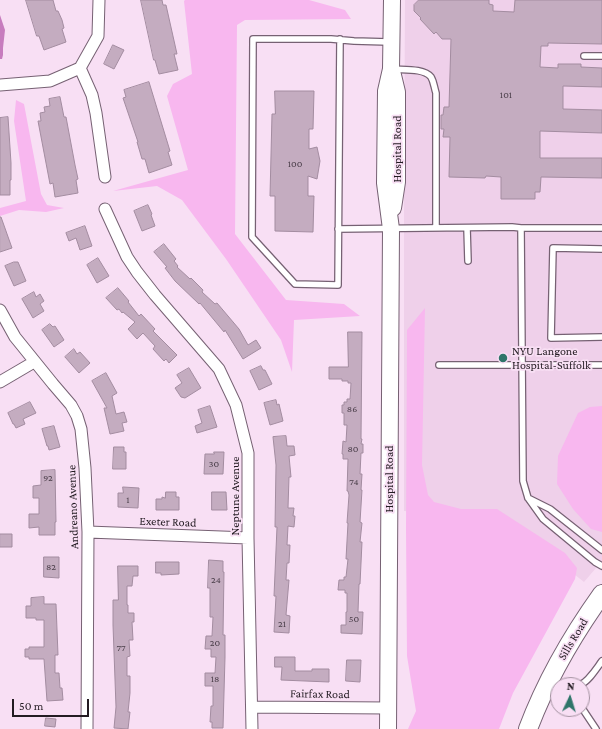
<!DOCTYPE html>
<style>
body{margin:0}
#map{position:relative;width:602px;height:729px;overflow:hidden;background:#f8dff4;font-family:"Crimson Pro",serif}
canvas{display:block}
.north{position:absolute;left:550px;top:677px;width:40px;height:40px;box-sizing:border-box;background:#f8dff4;border:1px solid #a391a0;border-radius:50%;rotate:4deg;font-size:11px;font-weight:700;line-height:16px;text-align:center;color:#231b22}
.north::after{content:'';display:block;margin:auto;width:14px;height:18px;background:#2f756a;clip-path:polygon(50% 0,100% 100%,50% 72%,0 100%)}
.scale{position:absolute;left:12px;top:699px;width:77px;height:18px;box-sizing:border-box;border:2px solid #231b22;border-top:0;padding-left:5px;font-size:12px;line-height:14px;white-space:nowrap;color:#231b22;-webkit-text-stroke:3px #f8dff4;paint-order:stroke}
</style>
<div id="map">
<canvas width="602" height="729"></canvas>
<div class="north">N</div>
<div class="scale">50 m</div>
</div>
<script>
const g = document.querySelector('canvas').getContext('2d');
g.lineJoin = 'round';
function fill(path, color) { g.fillStyle = color; g.fill(path, 'evenodd'); }
function strokePath(path, color, width, dash) { g.strokeStyle = color; g.lineWidth = width; g.lineCap = dash ? 'butt' : 'round'; g.setLineDash(dash || []); g.stroke(path); }
function drawText(font, color, halo, rows, align = 'center') {
  g.font = font + ' "Crimson Pro",serif'; g.lineWidth = 3.5; g.setLineDash([]); g.textBaseline = 'middle'; g.strokeStyle = halo; g.fillStyle = color; for (const [text, x, y, turn = 0] of rows) {
    g.save(); g.translate(x, y); g.rotate((+turn || 0) * Math.PI / 180); g.textAlign = isNaN(turn) ? turn : align; if (halo) g.strokeText(text, 0, 0); g.fillText(text, 0, 0); g.restore();
  }
}
fill(new Path2D(`
 M405 0H602V561L584 582 506 520 498 516 404 511V204Z`), '#efd0ea');
fill(new Path2D(`
 M185 0H309L345 10 351 19 245 20 237 25 235 234 286 300 344 304 360 316 294 320 292 372 281 340 226 259 182 200 157 186 113 191 188 170 167 96 173 84 192 74 184 1Z
 M16 100 24 104 41 194 47 205 64 208 46 212 19 210 0 216V208L26 201 14 121Z
 M425 308 422 465 428 495 434 502 461 509H497L565 553 577 568 575 579 513 693 499 729H408L416 711 407 656 406 529 407 330Z
 M602 406V532L591 529 573 509 557 484 558 456 578 413 590 407Z`), '#f8b7ef');
fill(new Path2D(`
 M0 15 5 30 3 48V55L2 59H0Z`), '#c77cbe');
const building = new Path2D(`
 M26 0H53L56 11H58L62 20 64 28 62 29 66 42 44 50 39 36H37Z
 M141 0H162L163 5H166L177 54H174L178 70 159 74 155 60H154Z
 M419 0H489V4L493 5V11L514 12 515 0H602V44L548 43V46H541L540 67 558 68V64H581V67L602 68V87L563 86V109L602 110V133L540 131V158H602V178L541 177 540 192H535V199H501V177L486 176 485 178 449 177 450 137H443L444 129H441V115H443L444 107H449L451 39H442L436 32 434 34 420 19 421 18 414 11V5Z
 M113 45 124 50 114 69 104 64Z
 M149 82 170 151 168 152 172 165 149 173 145 159H142L137 142H138L123 98 126 97 124 90Z
 M275 91H314L313 129H309V149L317 147 320 161 317 179 308 176V196H314L313 232 275 231V196H270L272 114H275Z
 M60 97 64 117H66L75 165 78 179 76 180 78 193 55 197 53 183 50 184 38 121H41L40 113 45 112 44 107 50 106 49 99Z
 M8 117 11 163V180H10V195H0V118Z
 M148 205 152 214 151 215 155 226 142 231 134 211Z
 M0 217H1L12 248 0 252Z
 M85 226 92 246 80 250 76 238 69 241 66 233Z
 M164 244 176 259 174 261 178 266 177 267 190 279 191 278 203 290 202 292 215 304 217 303 239 329 248 345 256 340 261 348 243 359 225 330 224 332 200 303 199 304 175 281 165 268 167 267 154 252Z
 M98 258 109 276 97 283 87 265Z
 M14 262H18L26 281 14 286 5 266Z
 M118 288 129 301 128 302 139 316 141 314 155 329 153 331 177 355 169 363 166 359 164 361 153 349 155 346 143 333 137 339 128 329 135 322 123 312 122 313 119 309 117 310 106 298Z
 M34 292 36 297 40 294 44 301 40 304 44 311 33 318 22 299Z
 M50 324 53 327 55 326 64 340 54 347 42 330Z
 M348 332H362L361 439H362L361 444H363V453H361L360 474H362L361 490H362L360 522 362 523 360 542H362L360 584H359L358 612H363L362 634 341 633V625H346V612H347V593H345V590H338L339 580H344V577H346L348 559H346L348 523H347L349 495 348 491H347L348 459H343V454H342L343 441 346 442 347 425H344V413H342V405H344V402H347V399H350L351 383H348V381H342V379H329V367H348Z
 M74 349 77 354 80 352 90 363 79 373 65 357Z
 M261 366 263 370H265L272 384 259 390 250 371Z
 M189 368 201 388 185 398 181 397 175 388 182 383 177 375Z
 M106 373 117 393 112 396 116 414 124 412 127 422 122 423 124 431 110 434 104 408H107L92 381Z
 M276 400 277 405 279 404 283 421 270 425 264 403Z
 M30 402 36 413 23 419 25 424 16 428 14 424H13L8 413Z
 M210 406 217 427 197 433 195 426 202 423 198 410Z
 M54 426 60 447 49 450 48 446H47L42 429Z
 M286 436 287 446H294L295 455 289 456 291 477H289L288 508H294L293 516H295L294 527 288 526 287 545H290L289 563H287L286 580H289L286 615 290 616 289 633 274 632 276 596H274L277 527H275L276 465 273 437Z
 M114 447H124V452H126V469H113Z
 M214 452H224L223 474H204L205 454H214Z
 M55 470 56 522H55V535H39V527L29 528V514H39V498H33V486L41 485V471Z
 M123 487 139 488 138 508 118 507V493H123Z
 M166 492H176V497H179V510H156V499H162V497L165 498Z
 M212 492H226L227 510H212Z
 M0 534H12V547H0Z
 M44 557H59V578L44 577Z
 M209 560 223 561V572H224L223 635H225V657L223 728H212V722H210L211 706H213V686H205V673H215L216 657H211V649H205L206 636H212L213 617H210V588H208Z
 M156 562H179V574L161 575V573H156Z
 M118 566H138V576H133L132 586H127V605H128V613H134V622H132L133 640H129L130 656 127 657V676H130V693L128 712H130L128 729 114 728 116 707 113 625V600H118Z
 M44 597V604H56L58 655H55V673H59L60 688H62L63 700 47 701 44 659H29V657H25V649H29V647H44V620H36V618H26V606H31V598Z
 M275 657H295V671H312V669H329V682L281 680 282 667H275Z
 M347 660H361L360 682 346 681Z
 M46 718 56 719 55 727 45 726Z`);
fill(building, '#c4acc0');
strokePath(building, '#a38ca0', 1);
const lane = new Path2D(`
 M340 39 338 285 295 284 252 237 253 39H331L354 41 389 42
 M584 56H602
 M393 69C403 70 424 68 431 77 434 82 434 87 436 93V228
 M467 228 468 261
 M521 228 523 481 528 498 543 519 595 562 602 566
 M338 229 512 227 521 228H602
 M602 249 553 248 551 338 602 337
 M439 365H602
 M528 498 550 509 602 550
 M551 681 562 685
 M580 685C589 681 596 669 602 661
 M582 708 596 729`);
const street = new Path2D(`
 M80 68 92 95 96 113 105 177
 M0 85 50 81 80 68 98 36 99 0
 M105 209 127 257 137 272 155 295 219 369 236 405 248 453V538L252 729
 M0 310 15 337 53 384 71 405 77 416 81 429 85 468 88 532 87 729
 M0 382 34 362
 M88 532 248 538
 M252 707 388 708`);
const secondary = new Path2D(`
 M392 71 397 92V182L393 208
 M388 729 391 229 385 183 386 91 391 69 392 0`);
const primary = new Path2D(`
 M528 729C546 681 572 636 602 594`);
strokePath(lane, '#766173', 8);
strokePath(street, '#766173', 13);
strokePath(secondary, '#766173', 18);
strokePath(primary, '#766173', 20);
strokePath(lane, '#fff', 5.5);
strokePath(street, '#fff', 11);
strokePath(secondary, '#fff', 16);
strokePath(primary, '#fff', 18);
for (const [x, y, r, color] of [
 [503,358,5,"#2f756a"]
]) { const dot = new Path2D(); dot.arc(x, y, r, 0, 2 * Math.PI); g.fillStyle = color; g.fill(dot); strokePath(dot, '#f8dff4', 1.5); }
drawText('10px', '#4b3f4a', null, [
 ["101",506,95],
 ["100",295,164],
 ["86",352,409],
 ["80",353,449],
 ["30",214,464],
 ["92",48,478],
 ["74",354,482],
 ["1",128,500],
 ["82",51,567],
 ["24",216,580],
 ["50",354,619],
 ["21",282,624],
 ["20",215,643],
 ["77",121,648],
 ["18",215,679]
]);
drawText('12px', '#231b22', '#f8dff4', [
 ["Hospital Road",397,149,-90],
 ["Hospital Road",389,479,-90],
 ["Neptune Avenue",235,496,-90],
 ["Andreano Avenue",73,507,-92],
 ["Exeter Road",168,522,2],
 ["Sills Road",573,639,-59],
 ["Fairfax Road",320,694,1]
]);
drawText('12px', '#231b22', '#f8dff4', [
 ["NYU Langone",512,351],
 ["Hospital-Suffolk",512,365]
], 'left');
</script>
